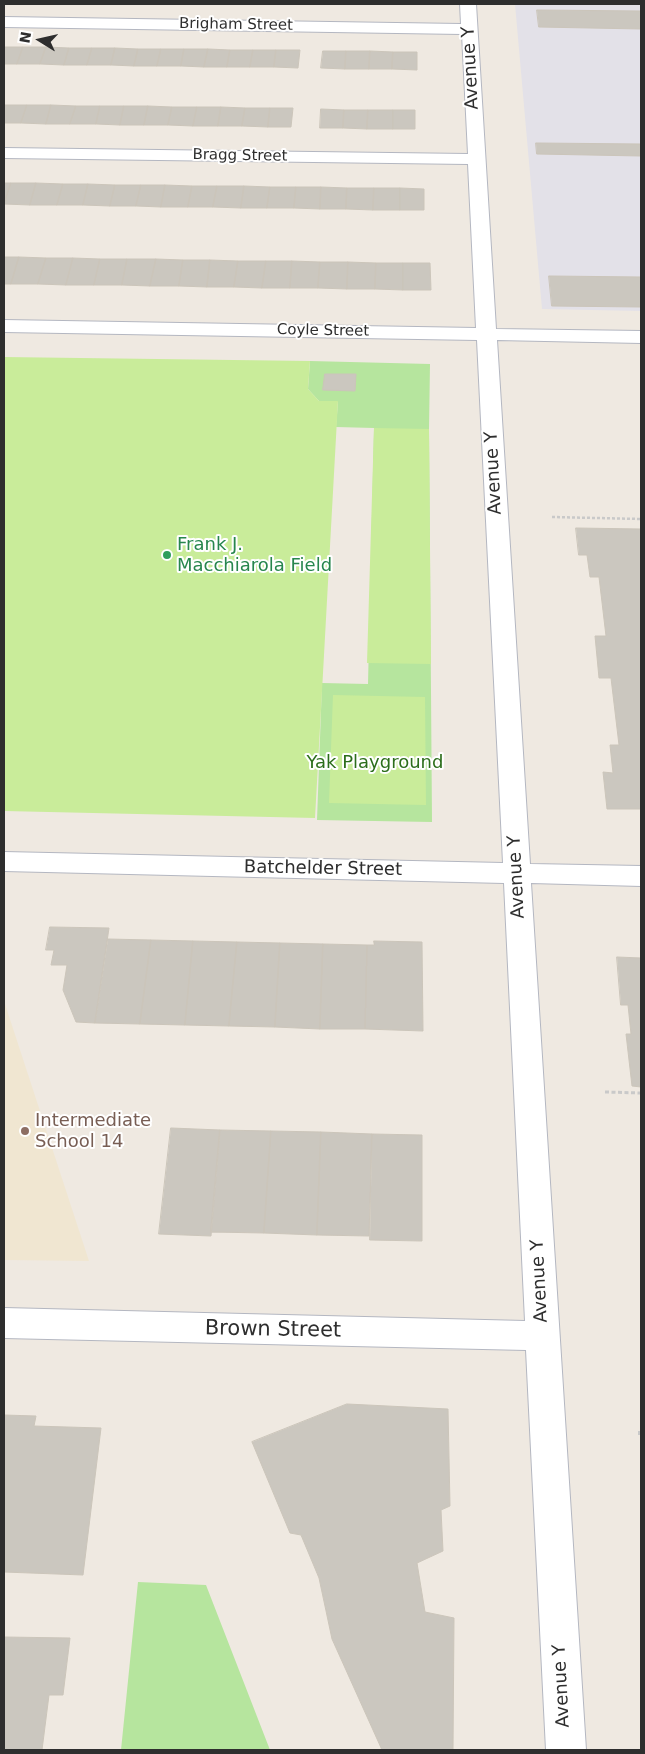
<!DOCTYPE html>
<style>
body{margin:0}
#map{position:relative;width:645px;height:1754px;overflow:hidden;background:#efe9e1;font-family:"DejaVu Sans",sans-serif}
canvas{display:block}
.frame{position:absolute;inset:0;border:5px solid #2e2e2e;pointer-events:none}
.north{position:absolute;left:15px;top:15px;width:50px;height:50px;-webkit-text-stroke:4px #fff;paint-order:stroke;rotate:280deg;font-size:14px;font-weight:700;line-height:20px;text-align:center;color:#2e2e2e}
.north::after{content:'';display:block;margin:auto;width:18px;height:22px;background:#2e2e2e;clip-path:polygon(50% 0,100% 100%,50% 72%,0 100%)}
</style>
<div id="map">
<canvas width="645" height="1754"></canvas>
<div class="frame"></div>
<div class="north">N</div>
</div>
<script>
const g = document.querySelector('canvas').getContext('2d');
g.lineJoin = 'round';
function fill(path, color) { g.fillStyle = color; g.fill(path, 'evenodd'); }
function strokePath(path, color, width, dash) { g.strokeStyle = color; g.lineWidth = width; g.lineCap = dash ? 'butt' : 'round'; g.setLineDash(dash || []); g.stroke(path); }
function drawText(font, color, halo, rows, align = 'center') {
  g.font = font + ' "DejaVu Sans",sans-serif'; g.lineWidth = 4; g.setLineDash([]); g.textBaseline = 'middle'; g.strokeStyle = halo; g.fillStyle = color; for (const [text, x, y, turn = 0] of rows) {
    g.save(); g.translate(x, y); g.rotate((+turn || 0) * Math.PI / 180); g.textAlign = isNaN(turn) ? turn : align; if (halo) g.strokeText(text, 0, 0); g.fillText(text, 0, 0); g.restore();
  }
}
fill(new Path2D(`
 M515 4H641V311L542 309Z`), '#e3e1e8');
fill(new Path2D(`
 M4 1001 89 1261 4 1260Z`), '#f0e6d1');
fill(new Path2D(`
 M310 361 430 364 429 429 432 822 317 820 322 683 368 684 374 428 336 427 338 402 319 401 308 389Z
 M138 1582 206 1585 270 1750H121Z`), '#b6e59e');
fill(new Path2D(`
 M4 357 310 361 308 389 319 401H338L315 818 4 811Z
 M374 428 429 429 431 664 367 663Z
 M333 695 425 697 426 805 329 803Z`), '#c9ec9a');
const building = new Path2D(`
 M537 10 641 11V29L539 27Z
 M4 47H23L17 64H4Z
 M23 47H46L40 64H17Z
 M46 47 69 48 64 65 40 64Z
 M69 48H92L87 65H64Z
 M92 48H115L111 65H87Z
 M115 48 138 49 134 66 111 65Z
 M138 49H161L157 66H134Z
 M161 49H184L181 66H157Z
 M184 49H208L204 67 181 66Z
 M208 49 230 50 227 67H204Z
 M230 50H253L250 67H227Z
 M253 50H276L274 67H250Z
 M276 50H300L298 68 274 67Z
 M323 51H346L345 69 321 68Z
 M346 51H370L369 69H345Z
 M370 51 393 52 392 69H369Z
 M393 52H417V70L392 69Z
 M4 105H27L21 123H4Z
 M27 105H51L46 124 21 123Z
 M51 105 76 106 70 124H46Z
 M76 106H100L96 124H70Z
 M100 106H124L120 125 96 124Z
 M124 106H148L144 125H120Z
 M148 106 172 107 168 125H144Z
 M172 107H197L193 126 168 125Z
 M197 107H221L218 126H193Z
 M221 107 245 108 242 126H218Z
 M245 108H270L268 127 242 126Z
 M270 108H293L291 127H268Z
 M321 109 344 110 343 128H320Z
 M344 110H368L367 129 343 128Z
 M368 110H393V129H367Z
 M393 110H415V129H393Z
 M536 143 641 144V156L537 154Z
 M4 183H11L4 204Z
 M11 183H36L30 205 4 204Z
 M36 183 63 184 57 205H30Z
 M63 184H88L83 205H57Z
 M88 184 115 185 110 206 83 205Z
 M115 185H141L136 206H110Z
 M141 185H165L161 207 136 206Z
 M165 185 192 186 188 207H161Z
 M192 186H217L213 207H188Z
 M217 186H244L241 208 213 207Z
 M244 186 270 187 267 208H241Z
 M270 187H296L294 208H267Z
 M296 187H321L320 209 294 208Z
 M321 187 347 188 346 209H320Z
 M347 188H374L373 210 346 209Z
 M374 188H400V210H373Z
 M400 188 424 189V210H400Z
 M4 257H19L11 284H4Z
 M19 257 46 258 38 284H11Z
 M46 258H73L66 285 38 284Z
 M73 258 100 259 94 285H66Z
 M100 259H127L122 285H94Z
 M127 259H156L150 286 122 285Z
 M156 259 183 260 179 286H150Z
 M183 260H210L207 287 179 286Z
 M210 260 238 261 234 287H207Z
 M238 261H266L262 288 234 287Z
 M266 261H292L290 288H262Z
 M292 261 320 262 318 288H290Z
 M320 262H348L347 289 318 288Z
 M348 262 376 263 375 289H347Z
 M376 263H403V290L375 289Z
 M403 263H430L431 290H403Z
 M549 276 641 277V307L552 306Z
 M325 374H356L355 391 323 390Z
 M576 528 641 529V809H607L603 772 613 773 610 745H619L611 678H599L595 636H606L599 577H590L587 555H579Z
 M50 927 109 928 95 1023 76 1022 63 990 67 965H51L54 950H46Z
 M108 939 151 940 140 1024 95 1023Z
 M151 940 193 941 185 1025 140 1024Z
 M193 941 237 942 229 1026 185 1025Z
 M374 941 422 942 423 1031 365 1029 367 945H374Z
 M237 942 280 943 275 1027 229 1026Z
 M280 943 323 944 320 1029 275 1027Z
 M323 944 367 945 365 1029H320Z
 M617 957 641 958V1087L632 1086 626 1034H631L628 1005H621Z
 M171 1128 220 1130 211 1236 159 1234Z
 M220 1130 271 1131 264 1233 211 1232Z
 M271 1131 321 1132 317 1235 264 1233Z
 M321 1132 372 1134 369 1236 317 1235Z
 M372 1134 422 1135V1241L370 1240Z
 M347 1404 448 1409 450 1506 441 1510 443 1551 417 1563 425 1612 454 1618 453 1750H382L332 1639 319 1578 301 1535 290 1533 252 1442Z
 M4 1415 36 1416 34 1426 101 1428 83 1575 4 1572Z
 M4 1637 70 1638 63 1695H49L42 1750H4Z`);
fill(building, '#cbc7bf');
strokePath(building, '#cbc5ba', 1);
const minor = new Path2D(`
 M460 4H476L496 329 641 331V343L497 340 530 864 641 866V886L531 883 586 1750H546L526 1350 4 1338V1308L525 1321 504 883 4 871V852L503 863 477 340 4 332V320L476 328 468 164 4 158V148L468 154 462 34 4 27V17L461 24Z`);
strokePath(minor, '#b4b7c1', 2);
strokePath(new Path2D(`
 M552 517 641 519`), '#c9c9c9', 2.5, [3, 2]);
strokePath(new Path2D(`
 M605 1092 641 1093`), '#c9c9c9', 3, [4, 2.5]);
strokePath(new Path2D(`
 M638 1433H641`), '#c9c9c9', 4, [5, 3]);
fill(minor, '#fff');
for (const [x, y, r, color] of [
 [167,555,5,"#2e9e5b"],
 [25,1131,5,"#8d6e63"]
]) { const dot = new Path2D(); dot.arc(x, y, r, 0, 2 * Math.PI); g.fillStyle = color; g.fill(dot); strokePath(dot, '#fff', 2); }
drawText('15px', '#2e2e2e', '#fff', [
 ["Brigham Street",236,25,1],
 ["Bragg Street",240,156,1],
 ["Coyle Street",323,331,1]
]);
drawText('18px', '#2e2e2e', '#fff', [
 ["Avenue Y",471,68,-93],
 ["Avenue Y",494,473,-93],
 ["Batchelder Street",323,869,1],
 ["Avenue Y",517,877,-93],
 ["Avenue Y",540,1281,-93],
 ["Avenue Y",562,1686,-93]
]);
drawText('18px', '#27864d', '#fff', [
 ["Frank J.",177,545],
 ["Macchiarola Field",177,566]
], 'left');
drawText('18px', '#2c6e1b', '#fff', [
 ["Yak Playground",375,763]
]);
drawText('18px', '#785e54', '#fff', [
 ["Intermediate",35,1121],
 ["School 14",35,1142]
], 'left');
drawText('21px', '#2e2e2e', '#fff', [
 ["Brown Street",273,1330,1]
]);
</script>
